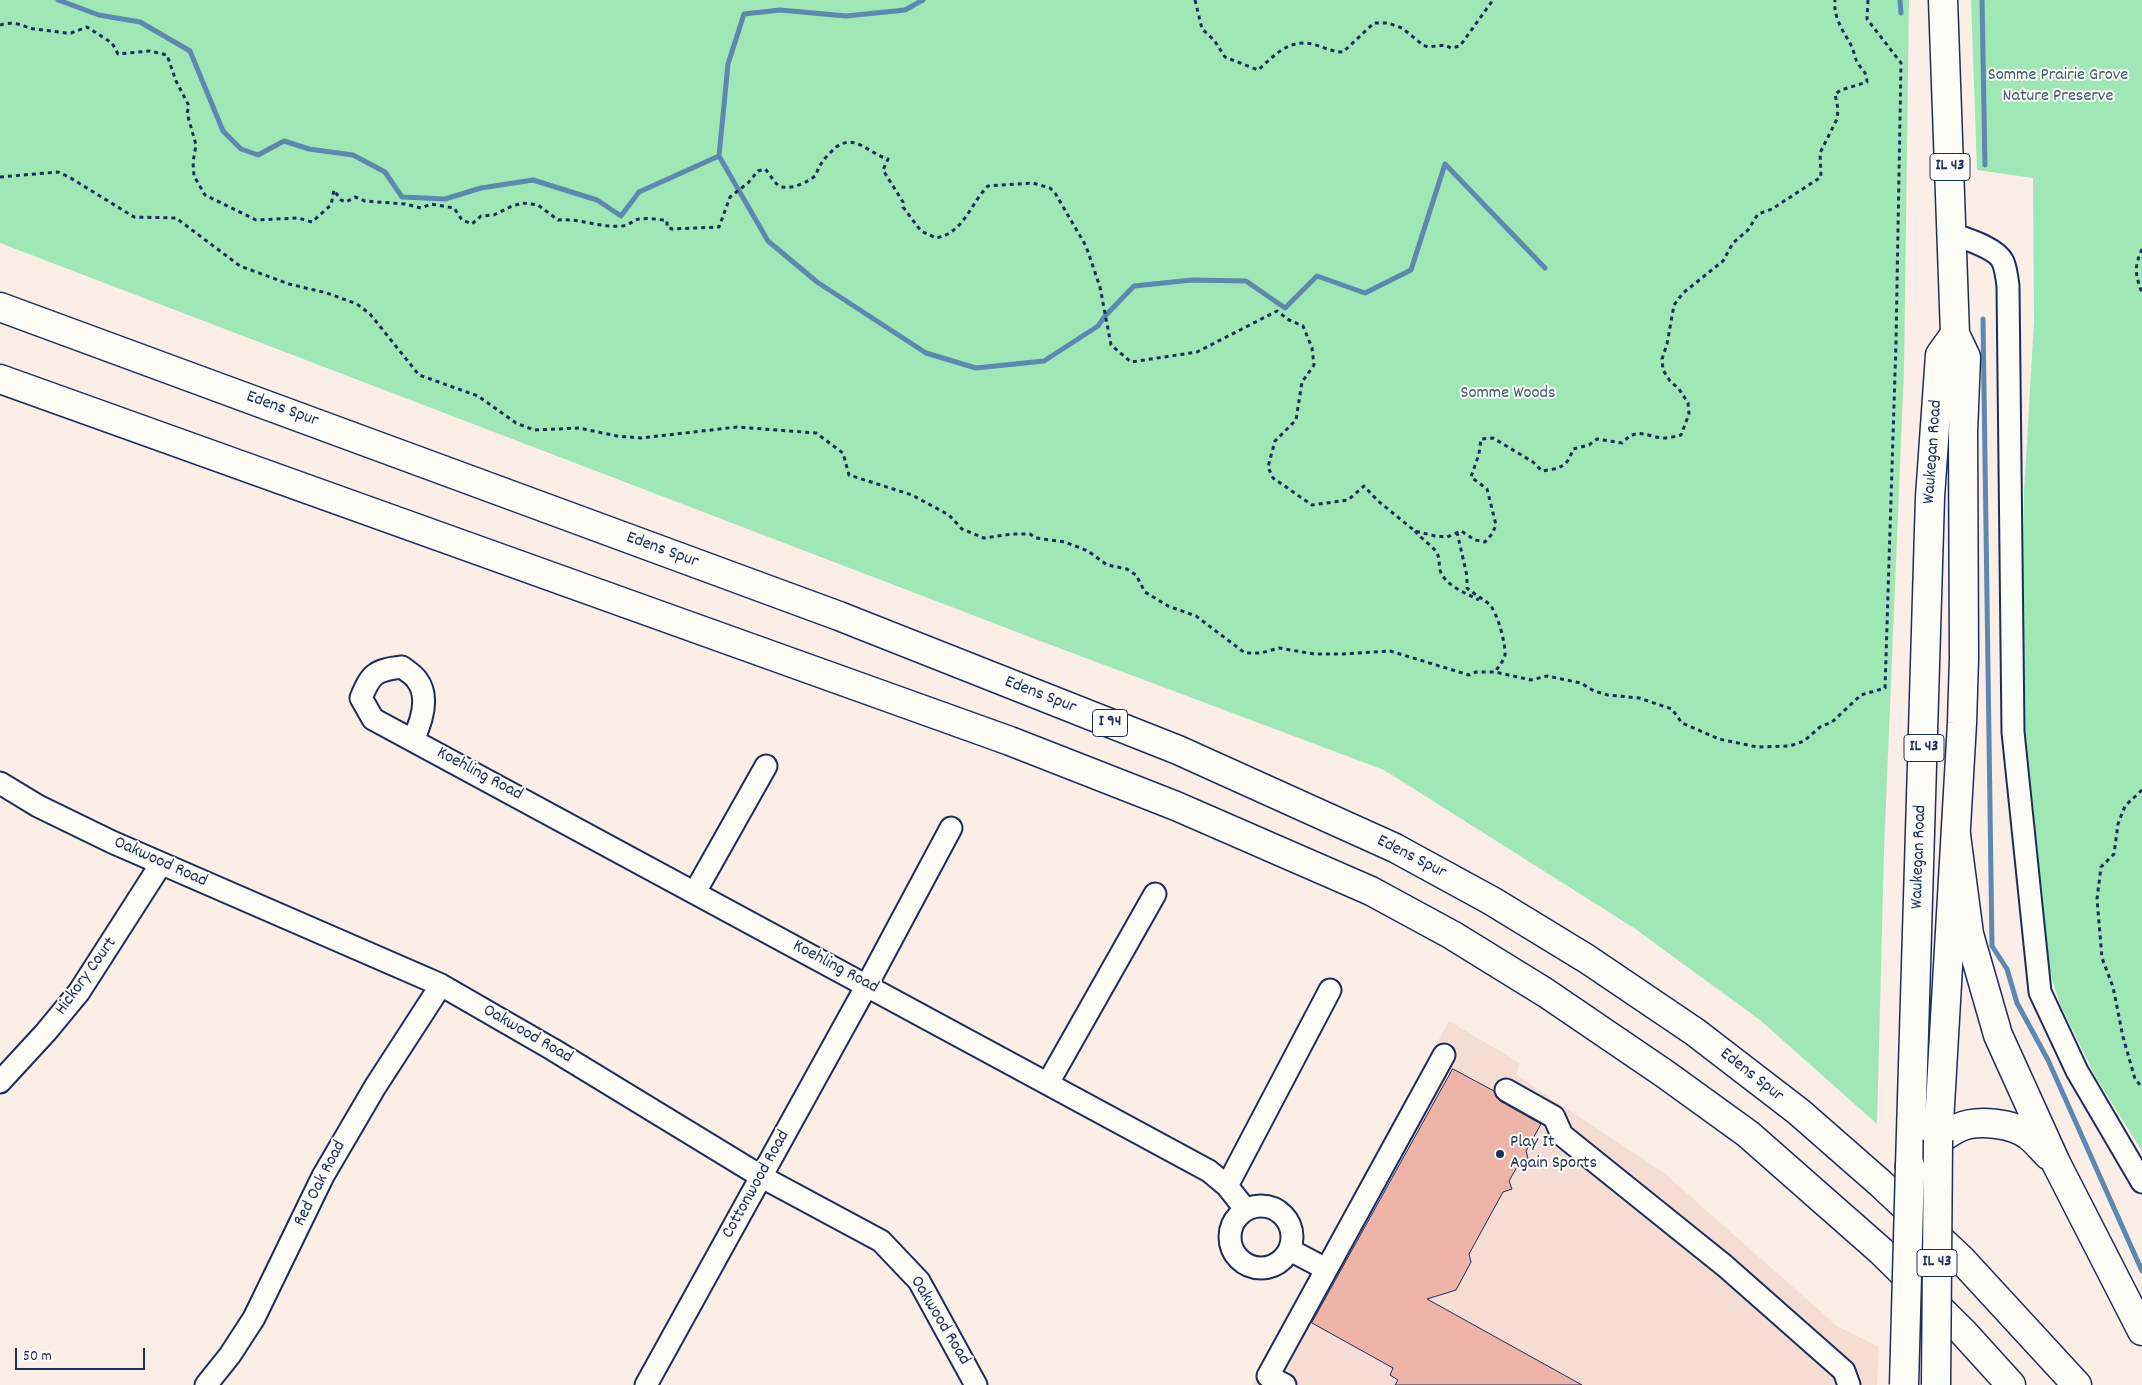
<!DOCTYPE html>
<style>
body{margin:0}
#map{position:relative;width:2142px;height:1385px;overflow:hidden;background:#faeee7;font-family:Dekko,sans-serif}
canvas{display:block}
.scale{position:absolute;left:15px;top:1348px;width:130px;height:22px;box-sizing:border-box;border:2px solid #1b2f5e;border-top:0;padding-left:6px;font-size:15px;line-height:18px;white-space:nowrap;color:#1b2f5e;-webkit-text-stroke:4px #fdfcf7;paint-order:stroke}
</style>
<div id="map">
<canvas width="2142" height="1385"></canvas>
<div class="scale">50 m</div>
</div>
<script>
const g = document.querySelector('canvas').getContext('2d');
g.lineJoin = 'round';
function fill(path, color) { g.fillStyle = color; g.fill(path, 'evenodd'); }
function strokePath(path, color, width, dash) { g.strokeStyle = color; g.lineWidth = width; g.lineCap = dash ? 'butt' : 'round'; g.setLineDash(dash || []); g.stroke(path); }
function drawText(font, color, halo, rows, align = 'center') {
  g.font = font + ' Dekko,sans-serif'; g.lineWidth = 4; g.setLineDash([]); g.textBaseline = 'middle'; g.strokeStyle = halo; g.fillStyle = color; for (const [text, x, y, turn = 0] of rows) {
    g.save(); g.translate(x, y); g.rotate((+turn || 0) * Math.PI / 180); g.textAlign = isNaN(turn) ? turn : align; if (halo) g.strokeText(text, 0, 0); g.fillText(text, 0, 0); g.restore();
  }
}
fill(new Path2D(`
 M1449 1021 1520 1063 1516 1075 1663 1172 1837 1326 1879 1347 1877 1385H1252Z`), '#f6ddd4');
fill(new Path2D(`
 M0 0H1909L1904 369 1884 850 1877 1124 1760 1020 1634 928 1384 770 1043 642 0 243Z
 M1971 0H2142V1151L2095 1076 2060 1004 2044 954 2025 737 2022 636 2024 492 2034 322 2033 178 1977 170Z`), '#9fe7b5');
strokePath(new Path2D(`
 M58 0 99 15 140 22 190 51 223 131 241 149 258 155 284 141 309 149 353 155 385 172 402 197 445 199 481 188 533 180 597 200 621 216 639 192 719 156
 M923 0 905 10 846 16 780 10 744 14 728 64 719 156 768 241 817 282 926 353 976 368 1044 361 1098 326 1105 316 1134 286 1192 280 1246 281 1285 308 1317 276 1365 293 1411 270 1445 164 1545 268
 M1900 0 1901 13
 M1982 0 1985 165
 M1983 319 1992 946 2007 969 2017 1003 2048 1060 2142 1271`), '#5d88b1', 5);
const building = new Path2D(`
 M1453 1069 1494 1091 1500 1101 1541 1124 1526 1151 1528 1158 1521 1160 1509 1181 1512 1189 1503 1192 1469 1254 1471 1262 1456 1290 1427 1299 1582 1385H1395L1398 1380 1390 1375 1393 1368 1312 1323Z`);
fill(building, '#eeb4a8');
strokePath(building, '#1b2f5e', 1);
const minor = new Path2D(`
 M1952 234C1966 239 1997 248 2003 262 2006 269 2007 278 2008 286L2013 732 2040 992 2077 1071 2142 1182
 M413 740C421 723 430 697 417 680 414 675 407 671 402 667 376 670 371 673 361 698L373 719 1209 1171 1227 1186 1246 1210
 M0 783 38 806 112 842 441 985 552 1049 762 1177 881 1241 919 1281 976 1385
 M695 892 766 766
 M0 1082 46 1032 79 992 161 864
 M1048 1083 1155 894
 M1506 1090 1554 1117 1562 1135 1725 1266 1844 1371 1849 1385
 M1227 1186 1330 990
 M1230 1237a31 31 0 1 1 62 0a31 31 0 1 1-62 0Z
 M1290 1250 1326 1269
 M206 1385 230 1355 254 1318 323 1176 375 1087 441 985
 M646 1385 867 985 951 828
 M1285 1385 1268 1376 1444 1055`);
const major = new Path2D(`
 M1938 1140 1962 723 1964 658 1963 432 1966 357 1955 334 1943 0
 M1910 1166 1930 497 1940 355 1955 334`);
const highway = new Path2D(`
 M0 307 839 616 1178 750 1395 848 1492 901 1587 959 1695 1032 1799 1112 1880 1183 1961 1259 2077 1385
 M0 379 1010 741 1176 806 1371 891 1452 935 1546 993 1665 1074 1748 1134 1881 1251 1963 1332 2011 1385
 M1956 835 1969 934 1998 1035 2056 1163 2142 1331
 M1910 1166C1924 1152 1940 1137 1958 1128 1977 1119 2013 1123 2029 1136 2036 1141 2042 1149 2048 1155`);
strokePath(minor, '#1b2f5e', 25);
strokePath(major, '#1b2f5e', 31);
strokePath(highway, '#1b2f5e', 31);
strokePath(new Path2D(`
 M1195 0 1202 29 1214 40 1225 57 1258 70C1272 58 1284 43 1304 43 1317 43 1329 52 1343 52L1374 23H1388L1402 28 1423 45 1428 47 1445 45 1451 48 1460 46 1493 0
 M0 25C8 22 21 23 28 28L66 33H71L87 27 112 43 118 54 150 51 167 55 176 81 189 106 187 113 196 145 193 162 194 176 205 195 256 220 298 218 312 222 331 205 334 190 341 200 346 202 355 197 365 201 405 204 421 208 431 204 454 208 462 220 472 224 481 216 494 215 510 207 522 203 538 205 558 220C580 218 600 228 621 226 629 226 633 220 639 219 647 218 659 219 667 221V227L672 229 719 227 730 197 748 183 758 171 765 169C770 174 773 181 778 185 787 192 809 182 816 175 819 165 824 159 831 152 852 129 867 153 888 159L883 170 903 202V207L921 231 936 238C964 233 970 204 988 186L1033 183 1050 188 1055 193 1086 246 1100 287 1111 345 1131 362 1197 352 1277 311 1289 320 1303 326 1312 348 1314 365 1302 382 1296 420 1275 441 1268 467 1273 478 1312 505 1348 500 1364 486 1378 501 1415 531 1435 536 1447 537 1461 531 1475 540 1485 542 1492 534 1496 525 1487 489 1471 477 1479 454 1481 439 1493 438 1533 462 1542 471C1560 468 1567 468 1573 449L1589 445 1597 439 1622 443C1638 426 1646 437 1664 438 1670 438 1676 436 1681 435L1689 414 1688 403 1679 389 1670 381 1663 370 1662 359 1667 344 1674 305 1683 293 1723 261 1733 243 1748 230 1758 214 1772 209 1821 177 1820 153 1837 119 1838 109 1835 94 1841 90 1867 82C1866 70 1863 72 1857 62 1855 58 1854 52 1852 47 1844 32 1833 18 1835 0
 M0 177 58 172 69 177 134 217 176 218 240 266 289 284 327 293 357 304 370 314 419 375 478 396 516 423 534 430 579 428 617 436 641 438 737 427 816 433 843 453 849 475 912 495 949 515 962 529 984 538 1012 534H1030L1036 538 1065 542 1088 551 1107 565 1127 569 1136 575 1145 592 1168 606 1196 616 1245 653H1261L1279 648 1314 654H1343L1390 651 1469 675 1476 672H1495L1531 680 1547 676 1581 683 1594 691 1608 695 1639 698 1672 709 1682 723 1719 739 1757 747 1790 746 1804 741 1820 727 1832 722 1861 695 1885 688 1896 342 1901 63 1867 19 1868 0
 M2142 249C2134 267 2135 274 2142 293
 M1415 531C1421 538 1429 544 1435 550 1441 557 1438 566 1441 573 1448 587 1466 593 1479 600
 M1457 532 1467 576V588C1474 594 1482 598 1489 604 1497 611 1506 644 1505 655 1503 662 1499 666 1495 672
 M2142 790 2125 806 2118 824 2114 854 2101 867 2097 899 2102 958 2113 987 2123 1037 2135 1079 2142 1087`), '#1b2f5e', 3, [4, 4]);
strokePath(minor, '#fdfcf7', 21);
strokePath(major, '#fdfcf7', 28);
strokePath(highway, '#fdfcf7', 28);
const majorBridge = new Path2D(`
 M1904 1385 1910 1166
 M1936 1385 1938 1140`);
strokePath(majorBridge, '#1b2f5e', 31, []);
strokePath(majorBridge, '#fdfcf7', 28);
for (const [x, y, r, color] of [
 [1500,1154,5,"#1b2f5e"]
]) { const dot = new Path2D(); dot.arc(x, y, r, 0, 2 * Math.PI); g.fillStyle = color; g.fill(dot); strokePath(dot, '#fdfcf7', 2); }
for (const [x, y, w] of [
 [1950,167,40],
 [1110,723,35],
 [1924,748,40],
 [1937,1263,40]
]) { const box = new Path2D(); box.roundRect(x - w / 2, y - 13.5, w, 27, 4); g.fillStyle = '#fdfcf7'; g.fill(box); strokePath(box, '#1b2f5e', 1); }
drawText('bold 16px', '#1b2f5e', null, [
 ["IL 43",1950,167],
 ["I 94",1110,723],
 ["IL 43",1924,748],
 ["IL 43",1937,1263]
]);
drawText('18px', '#3c5d74', '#fdfcf7', [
 ["Somme Prairie Grove",2058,77],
 ["Nature Preserve",2058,98],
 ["Somme Woods",1508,395]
]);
drawText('18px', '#1b2f5e', '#fdfcf7', [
 ["Edens Spur",282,410,20],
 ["Waukegan Road",1934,452,-86],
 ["Edens Spur",662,551,20],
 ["Edens Spur",1040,696,21],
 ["Koehling Road",479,775,28],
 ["Waukegan Road",1920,857,-88],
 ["Edens Spur",1411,858,27],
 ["Oakwood Road",160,863,24],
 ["Koehling Road",835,968,28],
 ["Hickory Court",87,977,-54],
 ["Oakwood Road",527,1035,30],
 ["Edens Spur",1751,1076,38],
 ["Red Oak Road",321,1184,-63],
 ["Cottonwood Road",757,1185,-61],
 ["Oakwood Road",939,1321,59]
]);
drawText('18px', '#1b2f5e', '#fdfcf7', [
 ["Play It",1510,1144],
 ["Again Sports",1510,1165]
], 'left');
</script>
